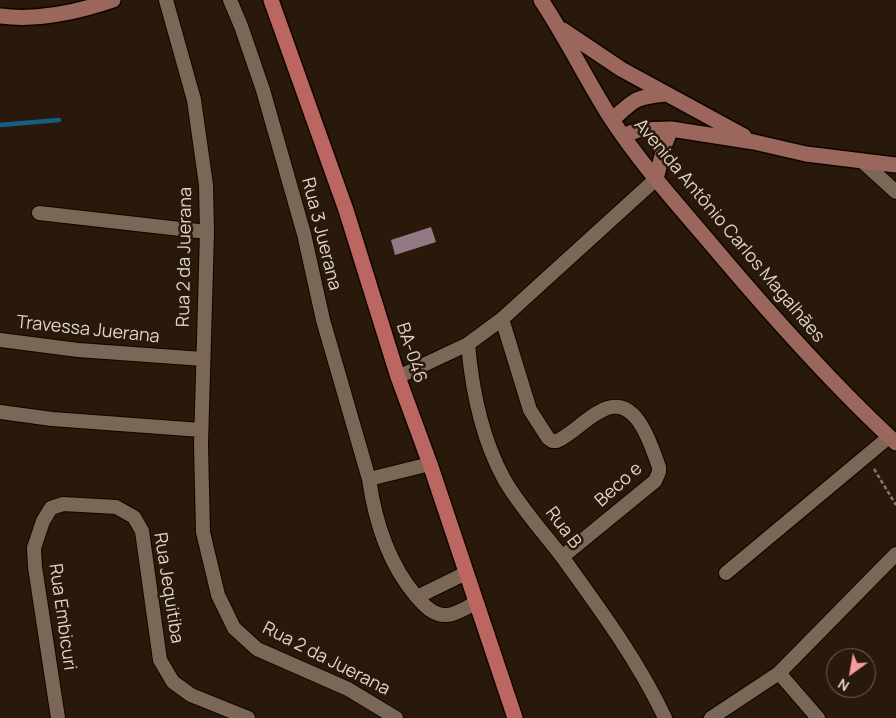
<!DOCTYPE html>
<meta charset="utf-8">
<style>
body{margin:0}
#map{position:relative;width:896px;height:718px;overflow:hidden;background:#28190a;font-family:Manrope,sans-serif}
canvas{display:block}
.north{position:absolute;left:826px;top:648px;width:50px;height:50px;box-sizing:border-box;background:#28190a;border:1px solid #716457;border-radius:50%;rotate:212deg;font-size:14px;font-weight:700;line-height:20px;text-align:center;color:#dfd4ca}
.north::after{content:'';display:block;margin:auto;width:18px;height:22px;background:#f59b9a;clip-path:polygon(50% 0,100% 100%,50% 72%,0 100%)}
</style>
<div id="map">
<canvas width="896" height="718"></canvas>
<div class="north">N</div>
</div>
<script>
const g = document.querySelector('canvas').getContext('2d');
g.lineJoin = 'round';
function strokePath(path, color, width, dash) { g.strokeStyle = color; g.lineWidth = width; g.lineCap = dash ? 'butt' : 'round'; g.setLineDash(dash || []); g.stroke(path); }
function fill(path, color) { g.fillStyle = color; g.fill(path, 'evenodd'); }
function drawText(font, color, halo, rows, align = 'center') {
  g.font = font + ' Manrope,sans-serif'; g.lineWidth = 5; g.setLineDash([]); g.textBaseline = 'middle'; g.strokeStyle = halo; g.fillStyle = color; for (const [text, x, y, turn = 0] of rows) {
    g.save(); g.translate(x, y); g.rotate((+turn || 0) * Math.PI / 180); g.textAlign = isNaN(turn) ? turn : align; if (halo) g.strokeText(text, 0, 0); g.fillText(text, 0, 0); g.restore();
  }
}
strokePath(new Path2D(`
 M0 125 59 120`), '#116182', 4.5);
fill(new Path2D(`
 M431 227 436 242 395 255 391 240Z`), '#937984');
const street = new Path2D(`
 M166 0 194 100 206 185 207 232 201 445 203 532 218 595 234 628 257 649 348 689 396 718
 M230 0 241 26 263 90 304 234 323 320 369 479C375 521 388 563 416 596 424 605 433 616 447 615 457 614 467 607 475 603
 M863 162 896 192
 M39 213 207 232
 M502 319 530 410 548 438 552 441H557C572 434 584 420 599 412 635 390 650 442 659 467V472L655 481 562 557
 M0 340 78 350 203 359
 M468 344C472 390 481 437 504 479 520 507 543 532 563 558 600 609 638 661 665 718
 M398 377 468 344 502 319 656 179
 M0 412 52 419 201 430
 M369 479 430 464
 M726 573 889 437
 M417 597 466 573
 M779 673 818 718
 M58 718 35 567 34 548 43 521 51 508 63 504 116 507 134 517 142 531 160 660 173 682 191 695 248 718
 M711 718 779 673 896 554`);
const secondary = new Path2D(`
 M541 0C567 39 587 81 612 120 641 164 677 204 711 244 769 313 829 381 896 443
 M0 16C38 21 78 12 113 0
 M563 30 621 69 744 136
 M612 120C634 100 635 97 665 94
 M623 136 638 130 671 129 754 142 806 154 896 165
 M656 179 665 144 671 129`);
const primary = new Path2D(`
 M271 0 346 210 398 377 430 464 515 718`);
strokePath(street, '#100400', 16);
strokePath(secondary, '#100400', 18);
strokePath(primary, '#100400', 18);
strokePath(new Path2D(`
 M874 469 896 505`), '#85796c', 2.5, [4, 2.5]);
strokePath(street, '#7a6756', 14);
strokePath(secondary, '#9b665c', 15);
strokePath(primary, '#bb6661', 15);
drawText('18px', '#dfd4ca', '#28190a', [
 ["Avenida Antônio Carlos Magalhães",729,231,50],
 ["Rua 3 Juerana",321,234,76],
 ["Rua 2 da Juerana",185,257,-89],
 ["Travessa Juerana",88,330,6],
 ["BA-046",411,353,72],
 ["Beco e",619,485,-42],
 ["Rua B",563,528,53],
 ["Rua Jequitiba",168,588,81],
 ["Rua Embicuri",62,617,82],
 ["Rua 2 da Juerana",326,659,27]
]);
</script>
